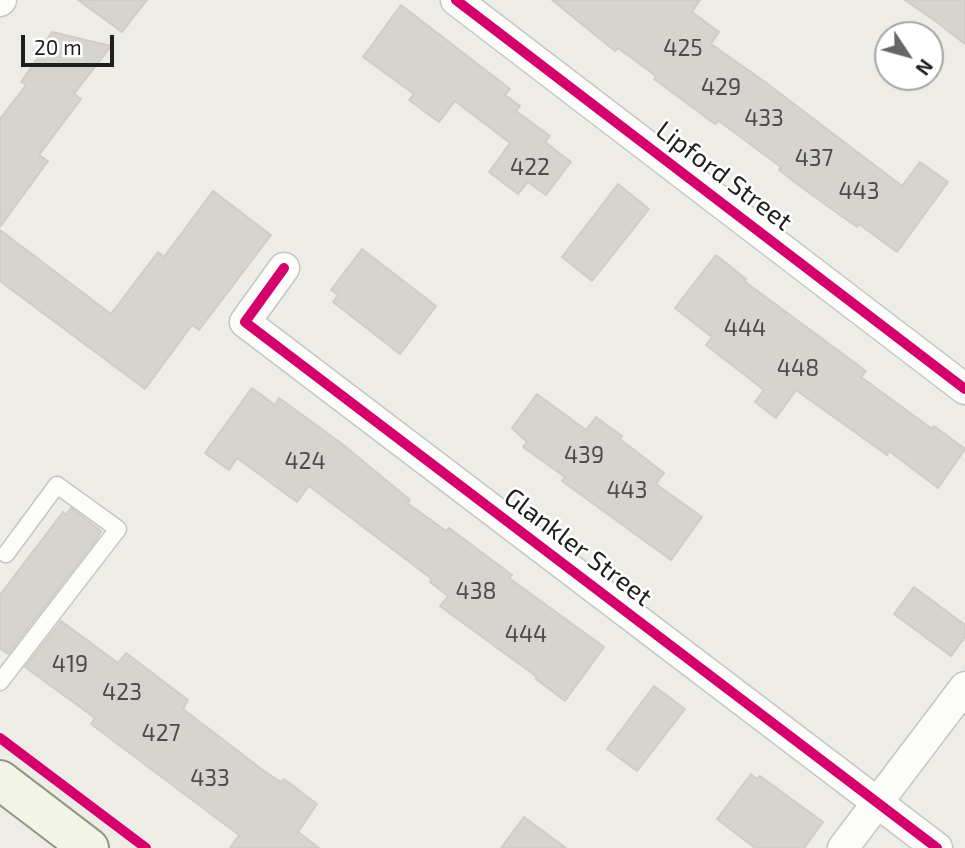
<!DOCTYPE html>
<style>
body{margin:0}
#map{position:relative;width:965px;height:848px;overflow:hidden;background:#edece6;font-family:"Exo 2",sans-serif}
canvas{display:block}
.north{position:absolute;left:874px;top:21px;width:70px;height:70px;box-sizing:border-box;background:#fff;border:2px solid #a5a5a5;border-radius:50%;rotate:126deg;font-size:19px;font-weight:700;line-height:28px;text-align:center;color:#1e1e1e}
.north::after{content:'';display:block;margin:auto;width:24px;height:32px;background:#666664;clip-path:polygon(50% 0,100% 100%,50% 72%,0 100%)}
.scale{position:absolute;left:21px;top:35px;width:93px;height:32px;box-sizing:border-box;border:4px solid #1e1e1e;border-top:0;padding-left:9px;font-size:21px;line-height:24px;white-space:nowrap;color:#1e1e1e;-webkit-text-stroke:5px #fff;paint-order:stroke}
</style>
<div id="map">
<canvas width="965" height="848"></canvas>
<div class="north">N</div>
<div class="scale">20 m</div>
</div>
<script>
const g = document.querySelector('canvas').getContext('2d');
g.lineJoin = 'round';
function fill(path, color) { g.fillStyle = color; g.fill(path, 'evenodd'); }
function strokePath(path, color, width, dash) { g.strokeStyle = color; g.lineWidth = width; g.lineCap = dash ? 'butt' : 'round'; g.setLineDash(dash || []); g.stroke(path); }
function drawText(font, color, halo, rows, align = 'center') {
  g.font = font + ' "Exo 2",sans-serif'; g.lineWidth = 5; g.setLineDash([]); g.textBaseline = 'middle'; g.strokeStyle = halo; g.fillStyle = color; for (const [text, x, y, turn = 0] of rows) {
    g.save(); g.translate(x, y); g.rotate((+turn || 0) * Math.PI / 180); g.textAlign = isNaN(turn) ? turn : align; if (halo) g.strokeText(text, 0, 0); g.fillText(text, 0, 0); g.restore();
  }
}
const building = new Path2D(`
 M78 0H147L122 32Z
 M552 0H700L692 12 719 32 711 44 765 82 902 186 920 162 948 182 897 252 859 224 857 227 812 195 779 170 781 167 719 121 715 124 654 79 656 76 618 48 615 51Z
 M905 0H965V44L938 23Z
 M401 5 510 89 505 95 520 106 516 111 550 136 545 142 571 162 546 195 528 182 518 194 489 172 510 143 455 101 439 122 409 100 414 94 363 57Z
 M52 32 111 46 74 94 81 99 39 155 48 161 0 227V119L26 85 21 82 42 52V47Z
 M618 184 649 209 592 281 562 257Z
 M213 191 271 235 199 330 192 325 145 389 0 281V230L111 314 158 252 164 257Z
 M362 249 436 306 400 354 333 302 338 295 331 290Z
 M716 255 746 279 744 281 866 371 861 377 932 429 934 426 965 449 938 488 889 451 887 455 796 390 776 418 755 402 764 390 706 345 712 337 675 308Z
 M252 388 275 405 279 398 341 443 410 500 407 503 446 531 449 528 512 575 509 578 604 647 565 701 536 679 537 677 440 606 448 596 430 582 432 579 309 486 297 502 237 458 229 470 205 453Z
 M537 394 586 430 596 417 622 436 620 439 664 473 656 484 702 517 671 560 562 481 565 477 523 447 527 442 512 428Z
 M71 508 101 531 97 539 8 654 0 648V595L63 512 66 515Z
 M914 587 965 625V637L951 656 894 614Z
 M61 621 118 663 126 653 188 700 183 709 264 771 281 782 284 779 317 804 298 832 319 848H230L239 835 91 724 95 718 25 667Z
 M654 686 685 709 637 771 607 749Z
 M751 774 757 779 760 776 823 822 804 848H755L717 819Z
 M524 817 566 848H501Z`);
fill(building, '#d6d4cf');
strokePath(building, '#d0cdc7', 2);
const service = new Path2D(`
 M0 682 118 529 57 485 6 554`);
const minor = new Path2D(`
 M456 0 965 389
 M0 1 1 0
 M284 268 245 322 937 848
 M843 848 965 687`);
const secondary = new Path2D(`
 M0 780 89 848`);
strokePath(service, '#c5c5c2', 19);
strokePath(minor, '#c5c5c2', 33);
strokePath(secondary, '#92977e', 42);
strokePath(service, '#fcfcfb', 16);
strokePath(minor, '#fcfcfb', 30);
strokePath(secondary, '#f2f4e9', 38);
strokePath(new Path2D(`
 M456 0 965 389
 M284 268 245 322 937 848
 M0 738 146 848`), '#d6006c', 10);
drawText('23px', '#4d4c4b', null, [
 ["425",683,48],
 ["429",721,87],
 ["433",764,118],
 ["437",814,158],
 ["422",530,167],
 ["443",859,191],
 ["444",745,328],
 ["448",798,368],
 ["439",584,455],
 ["424",305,461],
 ["443",627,490],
 ["438",476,591],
 ["444",526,634],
 ["419",70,664],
 ["423",122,692],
 ["427",161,733],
 ["433",210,778]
]);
drawText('26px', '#1e1e1e', '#fff', [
 ["Lipford Street",724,176,37],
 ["Glankler Street",578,547,37]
]);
</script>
